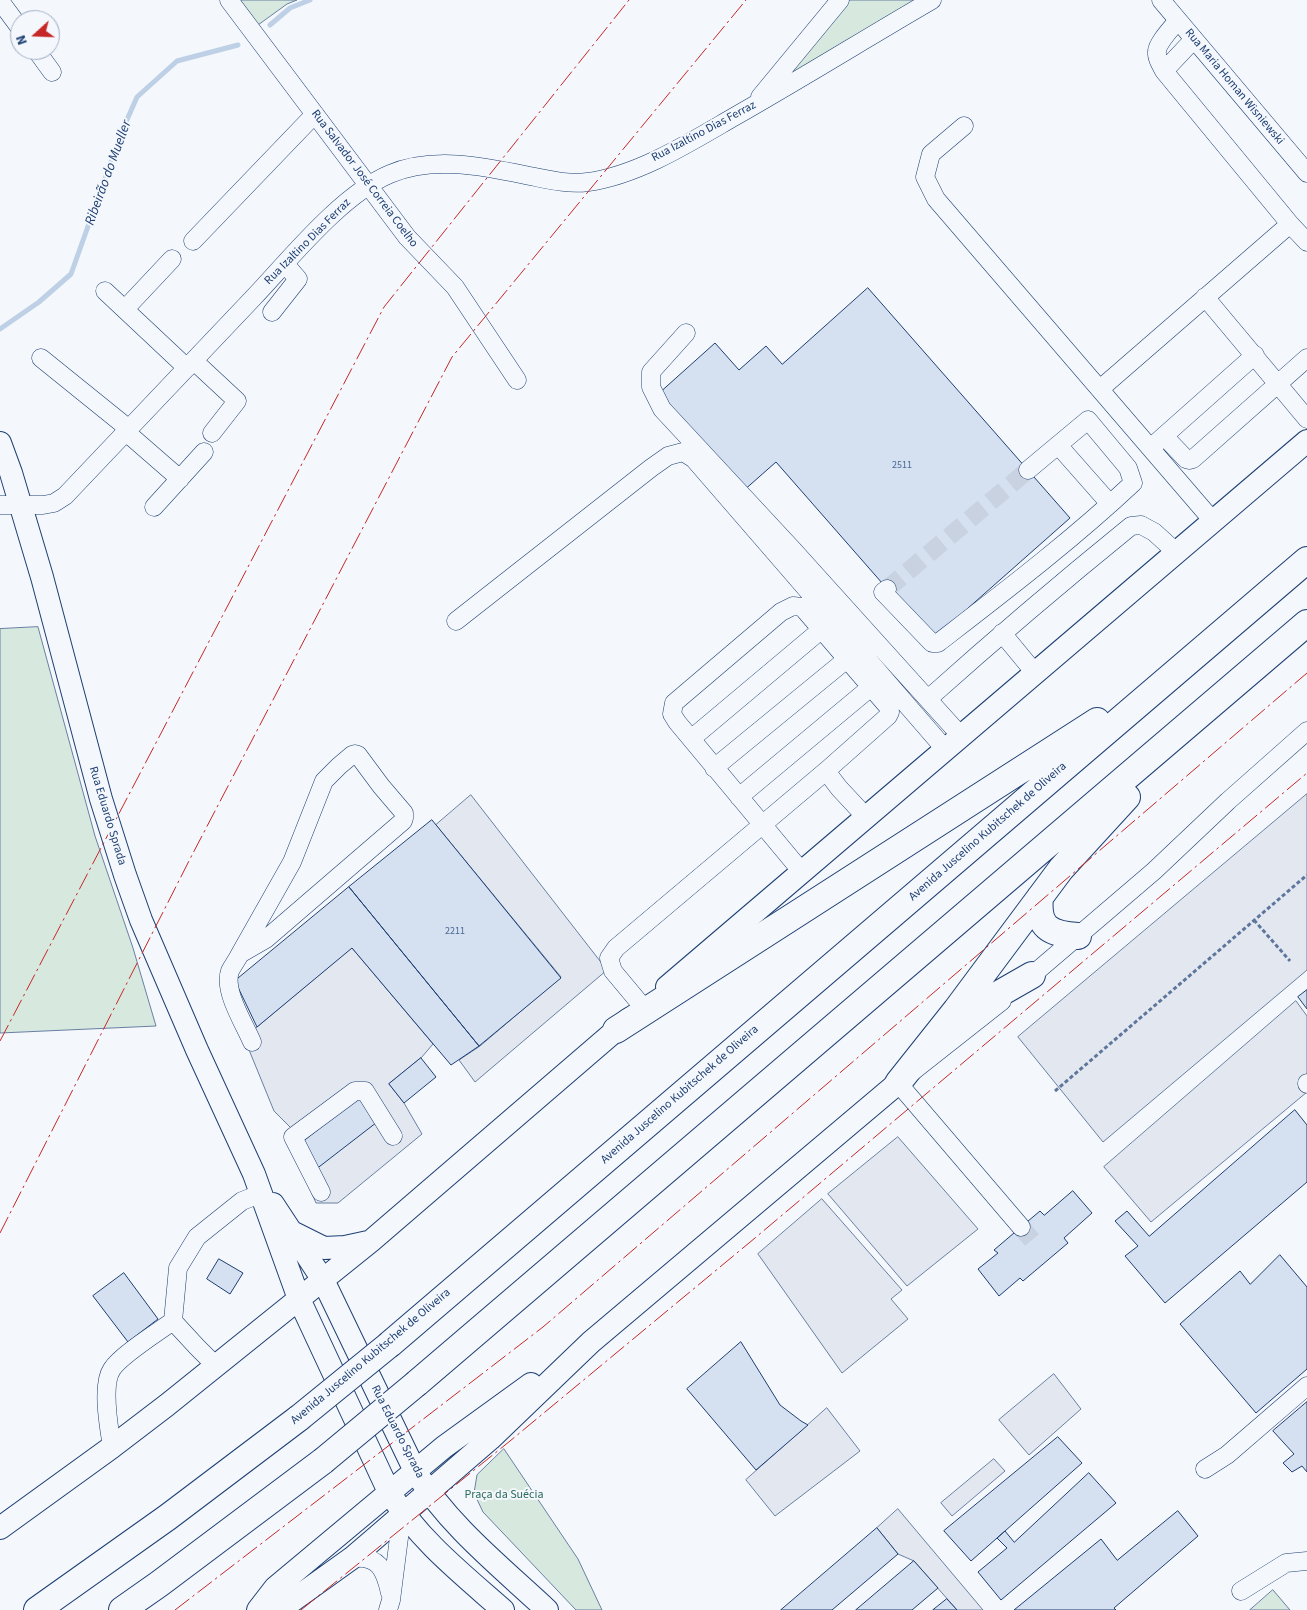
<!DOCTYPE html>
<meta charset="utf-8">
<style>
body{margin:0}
#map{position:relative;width:1307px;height:1610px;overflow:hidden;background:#f4f7fb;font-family:"Source Sans 3",sans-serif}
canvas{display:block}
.north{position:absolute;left:10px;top:10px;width:50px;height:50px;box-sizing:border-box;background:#f4f7fb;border:1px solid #9eadc5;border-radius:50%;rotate:250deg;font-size:14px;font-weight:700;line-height:20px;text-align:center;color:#1d3f73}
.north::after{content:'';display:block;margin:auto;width:18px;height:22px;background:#c62828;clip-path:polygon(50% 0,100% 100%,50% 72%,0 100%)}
</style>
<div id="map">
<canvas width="1307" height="1610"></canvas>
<div class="north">N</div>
</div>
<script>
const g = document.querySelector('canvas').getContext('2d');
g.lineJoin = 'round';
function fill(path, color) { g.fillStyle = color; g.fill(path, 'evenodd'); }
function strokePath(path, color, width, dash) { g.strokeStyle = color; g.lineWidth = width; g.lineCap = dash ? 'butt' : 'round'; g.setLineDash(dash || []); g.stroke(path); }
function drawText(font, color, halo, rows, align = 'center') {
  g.font = font + ' "Source Sans 3",sans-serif'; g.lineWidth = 4; g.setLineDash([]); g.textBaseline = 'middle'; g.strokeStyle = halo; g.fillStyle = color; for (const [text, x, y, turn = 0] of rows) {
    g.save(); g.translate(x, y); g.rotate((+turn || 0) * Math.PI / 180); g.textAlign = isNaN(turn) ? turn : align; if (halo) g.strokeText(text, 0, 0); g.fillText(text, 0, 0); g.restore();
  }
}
const green = new Path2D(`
 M240 0H297L287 4 258 25Z
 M850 0H915L788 76Z
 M38 627 95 836 133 948 156 1026 0 1033V629Z
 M504 1449 578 1559 602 1610H576L483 1512 474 1493 477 1475Z
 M1273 1590 1290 1610H1250Z`);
fill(green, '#d7e8df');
strokePath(green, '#687fa3', 1);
const parking = new Path2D(`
 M1307 794V970L1103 1142 1018 1037Z
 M471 795 607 970 475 1082 459 1060 480 1046 561 977 436 825Z
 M352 948 433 1044 421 1058 389 1084 404 1103 422 1134 338 1203H316L307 1182 304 1141 274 1111 245 1040 257 1027Z
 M1296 1001 1307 1016V1092L1151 1222 1104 1167Z
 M898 1137 978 1229 907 1286 828 1194Z
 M822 1199 902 1290 891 1299 908 1319 842 1373 758 1254Z
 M1054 1374 1081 1409 1029 1455 999 1420Z
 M827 1408 860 1451 775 1516 746 1480Z
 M994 1459 1005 1471 952 1516 941 1503Z
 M898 1509 983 1610H957L914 1561 898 1554 877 1528Z`);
fill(parking, '#e3e8f0');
strokePath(parking, '#687fa3', 1);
strokePath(new Path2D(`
 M270 25 290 8 310 0
 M0 329 39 302 71 274 122 131 137 97 177 61 238 45`), '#bed0e5', 5);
const building = new Path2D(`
 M868 288 1070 518 932 640 776 462 742 492 657 395 715 343 739 370 766 346 782 364Z
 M432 820 561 978 479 1046 349 887Z
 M349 887 479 1046 451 1065 352 948 257 1027 235 981Z
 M1307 990V1009L1298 997Z
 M421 1058 436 1077 404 1103 389 1084Z
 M360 1097 381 1119 315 1170 304 1141Z
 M1295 1110 1307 1125V1182L1165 1303 1125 1256 1138 1246 1115 1221 1127 1211 1149 1236Z
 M1073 1191 1092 1213 1064 1238 1068 1243 1023 1281 1020 1278 999 1296 978 1269 998 1253 994 1250 1021 1227 1040 1211 1044 1215Z
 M1280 1255 1307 1287V1369L1256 1413 1180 1324 1240 1271 1250 1284Z
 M219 1259 243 1273 230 1294 207 1279Z
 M124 1273 158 1319 128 1342 93 1296Z
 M741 1342 780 1405 801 1421 808 1425 756 1470 687 1389Z
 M1307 1402V1472L1302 1466 1292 1472 1283 1463 1294 1454 1273 1431Z
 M1058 1437 1082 1463 971 1561 944 1531Z
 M1089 1473 1116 1503 1001 1600 978 1572 1007 1548 997 1538 1005 1531 1014 1542Z
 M1178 1511 1198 1536 1114 1608 1116 1610H1014L1101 1539 1117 1560Z
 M877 1528 898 1554 832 1610H781Z
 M914 1561 938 1588 912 1610H856Z
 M947 1599 957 1610H933Z`);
fill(building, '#d5e0f0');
strokePath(building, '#1d3f73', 1);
strokePath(new Path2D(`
 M887 589 1028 470
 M1021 1227 1032 1240`), '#c9d2e0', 18, [18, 9]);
const minor = new Path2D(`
 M229 0 407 237 455 287 517 380
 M1161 0 1307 173
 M0 1 20 28
 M1178 20C1172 28 1158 42 1157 51 1156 58 1161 65 1164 71L1290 224 1307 242
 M36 50 52 72
 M1164 71 1194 39
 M760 97 840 0
 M964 126 931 154 925 177 936 199 1213 521
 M193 241 315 114
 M105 291 187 368
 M1205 297 1307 419
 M125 309 172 259
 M272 312 298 279 285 264
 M686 333 651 372V387L662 409 793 550 961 736
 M41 358 129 429
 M194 361 237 401 212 433
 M1100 389 1290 224
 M126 432 180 479
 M1164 436 1186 459 1189 460 1193 459 1307 358
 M1156 443 1255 355
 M1058 445 1110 504
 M0 505H43L54 503 65 496C128 430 191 363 254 297 290 259 342 194 390 174 432 156 482 166 525 175 546 179 567 185 588 182 638 175 689 143 732 118 799 80 865 39 932 0
 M154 507 204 452
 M887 589 883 592 932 643H938C1004 592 1071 541 1133 483L1128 468 1088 420 1028 470
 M456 621 651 468 668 456 683 452 694 459 945 749
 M1002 633 1035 673
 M928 699C995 639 1062 582 1131 526L1141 525 1154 532 1176 552
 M691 739 822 629
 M355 754 358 755 381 786 404 813V818L403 821 266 939 240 954 292 862 324 781 339 766 352 755Z
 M714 768 847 659
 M739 797 871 687
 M802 872 677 722 672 714 674 703 781 612 793 606 802 607 889 708 890 712 888 716 826 771
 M240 954C237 960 233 965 230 971 223 991 244 1023 252 1042
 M1023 983 1154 871 1228 801 1307 731
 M1002 1001 898 1083 1021 1227
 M643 1007 613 971 609 958 616 948 826 771 839 788 866 817
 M1307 1083V1084
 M321 1192 293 1137 355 1091H365L393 1136
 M216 1366 197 1347 173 1321 178 1268 197 1237 242 1201 260 1194
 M112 1447C109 1428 101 1385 112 1369 121 1355 158 1332 173 1321
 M1205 1469 1227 1455 1307 1386
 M352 1558C379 1555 385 1570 390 1593
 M1241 1591 1286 1563 1307 1561
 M388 1610 391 1600 402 1514`);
const major = new Path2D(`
 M0 443 11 473 42 577 101 799 125 875 141 920 197 1050 254 1174 299 1299 389 1492C419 1540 461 1573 503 1610
 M667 987 1307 441
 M273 1204 323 1280 415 1471C448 1525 501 1567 547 1610
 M292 1232 324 1248 345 1247 368 1242
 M0 1528 112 1447 167 1405 371 1241 629 1019
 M258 1610 275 1588 444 1447 531 1384
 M278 1610 285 1606 352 1558 373 1540 490 1439 591 1342 898 1083`);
const highway = new Path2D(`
 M1040 897C1037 927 1049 934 1078 936
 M956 1010 983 1003 1032 975
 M616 1030 1097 721
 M898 1083 956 1010 1061 869 1127 797
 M390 1344 1307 560
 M417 1383 1307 623
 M37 1610 168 1517 299 1418
 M122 1610 159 1584 323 1461`);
strokePath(minor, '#1d3f73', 19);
strokePath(major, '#1d3f73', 24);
strokePath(highway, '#1d3f73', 28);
strokePath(new Path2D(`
 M1254 920 1290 961
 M1055 1091 1307 875`), '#5e769c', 3, [4, 2.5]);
strokePath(minor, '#f4f7fb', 18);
strokePath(major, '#f4f7fb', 22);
strokePath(highway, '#f4f7fb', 26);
const highwayBridge = new Path2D(`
 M299 1418 390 1344
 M323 1461 417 1383`);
strokePath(highwayBridge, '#1d3f73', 28, []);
strokePath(highwayBridge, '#f4f7fb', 26);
strokePath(new Path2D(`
 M0 1041 384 307 629 0
 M0 1233 191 857 452 357 746 0
 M175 1610 543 1327 1307 673
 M301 1610 510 1441 755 1238 1307 773`), '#c62828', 1, [18, 4, 2.5, 4]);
drawText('10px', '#4b6792', null, [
 ["2511",902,466],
 ["2211",455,932]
]);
drawText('12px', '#1d3f73', '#f4f7fb', [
 ["Rua Maria Homan Wisniewski",1234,87,50],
 ["Rua Izaltino Dias Ferraz",704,132,-28],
 ["Rua Salvador José Correia Coelho",364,179,53],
 ["Rua Izaltino Dias Ferraz",308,242,-45],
 ["Rua Eduardo Sprada",107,816,73],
 ["Avenida Juscelino Kubitschek de Oliveira",988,832,-41],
 ["Avenida Juscelino Kubitschek de Oliveira",680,1095,-41],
 ["Avenida Juscelino Kubitschek de Oliveira",371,1357,-40],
 ["Rua Eduardo Sprada",397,1432,63]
]);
drawText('12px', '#2c6c60', '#f4f7fb', [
 ["Praça da Suécia",504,1495]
]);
drawText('italic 14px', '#1d3f73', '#f4f7fb', [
 ["Ribeirão do Mueller",109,173,-70]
]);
</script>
